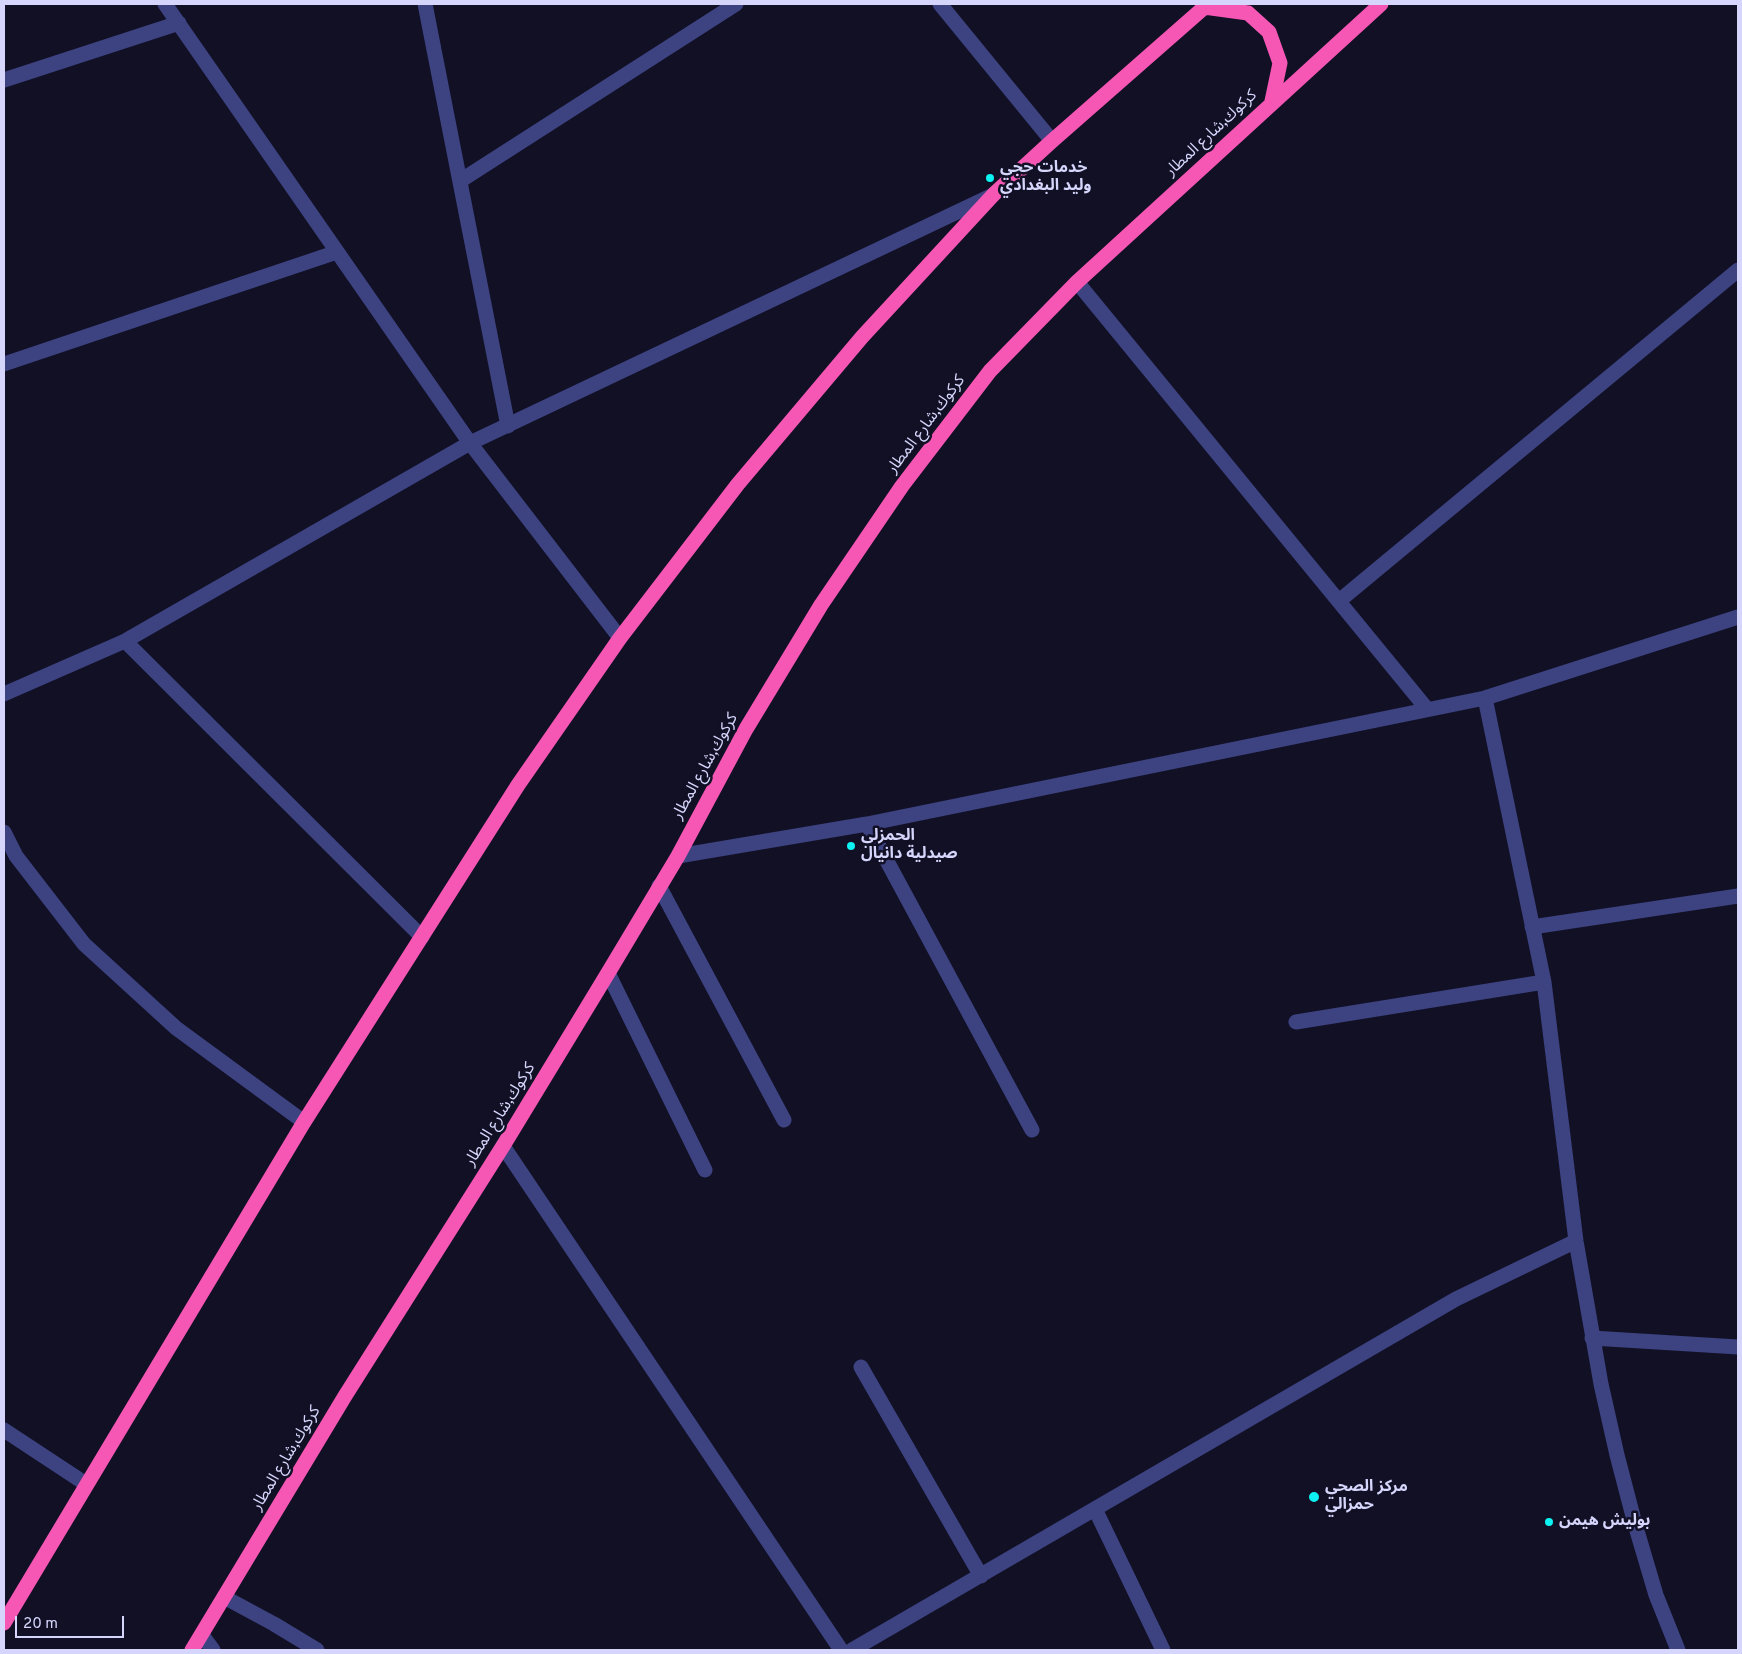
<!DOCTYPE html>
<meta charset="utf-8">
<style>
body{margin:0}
#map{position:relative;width:1742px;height:1654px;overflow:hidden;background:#111025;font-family:Overpass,sans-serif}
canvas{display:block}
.frame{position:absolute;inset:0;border:5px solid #d6d6fd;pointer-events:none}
.scale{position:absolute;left:15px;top:1616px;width:109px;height:22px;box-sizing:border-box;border:2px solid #d6d6fd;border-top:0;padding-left:6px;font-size:15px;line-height:18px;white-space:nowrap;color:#d6d6fd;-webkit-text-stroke:4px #111025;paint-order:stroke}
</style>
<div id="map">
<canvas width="1742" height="1654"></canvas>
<div class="frame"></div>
<div class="scale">20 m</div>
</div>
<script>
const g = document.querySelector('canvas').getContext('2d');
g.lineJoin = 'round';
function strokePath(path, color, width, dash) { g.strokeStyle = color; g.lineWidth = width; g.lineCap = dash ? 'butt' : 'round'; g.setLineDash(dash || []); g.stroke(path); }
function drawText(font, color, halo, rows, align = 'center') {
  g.font = font + ' Overpass,"Noto Sans Arabic",sans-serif'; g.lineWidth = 5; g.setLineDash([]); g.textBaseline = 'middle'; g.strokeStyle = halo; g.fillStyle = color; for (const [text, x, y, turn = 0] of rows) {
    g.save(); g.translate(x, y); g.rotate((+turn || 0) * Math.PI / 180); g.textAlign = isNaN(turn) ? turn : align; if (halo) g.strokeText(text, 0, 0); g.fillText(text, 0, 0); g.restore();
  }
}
strokePath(new Path2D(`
 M165 4 470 443 620 638
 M425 4 508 426
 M940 4 1052 141
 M4 80 179 23
 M460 181 736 4
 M1077 282 1427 709
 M4 364 337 252
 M1339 601 1738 270
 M125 641 422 937
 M4 694 125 641 470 443 993 195
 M1485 698 1544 982 1576 1241 1601 1384 1617 1455 1635 1524 1656 1595 1678 1650
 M867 824 1032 1130
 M4 832 16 856 84 944 176 1028 304 1122
 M678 856 867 824 1485 698 1738 617
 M659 886 784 1120
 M1532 927 1738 896
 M608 973 705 1170
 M1296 1022 1544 982
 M503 1146 841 1650
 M1592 1338 1738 1347
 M861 1367 981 1576
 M4 1430 86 1484
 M1095 1509 1163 1650
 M224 1597 274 1624 317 1650
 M202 1635 213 1650
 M852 1650 1456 1299 1576 1241`), '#3d4281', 15);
strokePath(new Path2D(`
 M1204 7 1248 13 1269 32 1280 63 1272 101
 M4 1623 304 1122 518 785 620 638 738 484 862 337 994 194 1052 141 1208 4
 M192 1650 345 1396 503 1146 608 973 678 856 746 729 821 605 902 486 990 371 1077 282 1381 4`), '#f757b4', 15);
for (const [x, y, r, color] of [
 [990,178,5,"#0cf3f2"],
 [851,846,5,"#0cf3f2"],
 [1314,1497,6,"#0cf3f2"],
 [1549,1522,5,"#0cf3f2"]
]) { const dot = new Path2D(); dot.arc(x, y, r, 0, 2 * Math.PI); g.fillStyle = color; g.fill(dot); strokePath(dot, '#111025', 2); }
drawText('16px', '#d6d6fd', '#111025', [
 ["كركوك,شارع المطار",1212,134,-43],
 ["كركوك,شارع المطار",927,425,-53],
 ["كركوك,شارع المطار",706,767,-61],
 ["كركوك,شارع المطار",501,1115,-58],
 ["كركوك,شارع المطار",287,1459,-59]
]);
drawText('bold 16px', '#d6d6fd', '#111025', [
 ["خدمات حجي",1000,169],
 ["وليد البغدادي",1000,187],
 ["الحمزلي",861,837],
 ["صيدلية دانيال",861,855],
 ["مركز الصحي",1325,1488],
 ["حمزالي",1325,1506],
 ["بوليش هيمن",1559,1522]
], 'left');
</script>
